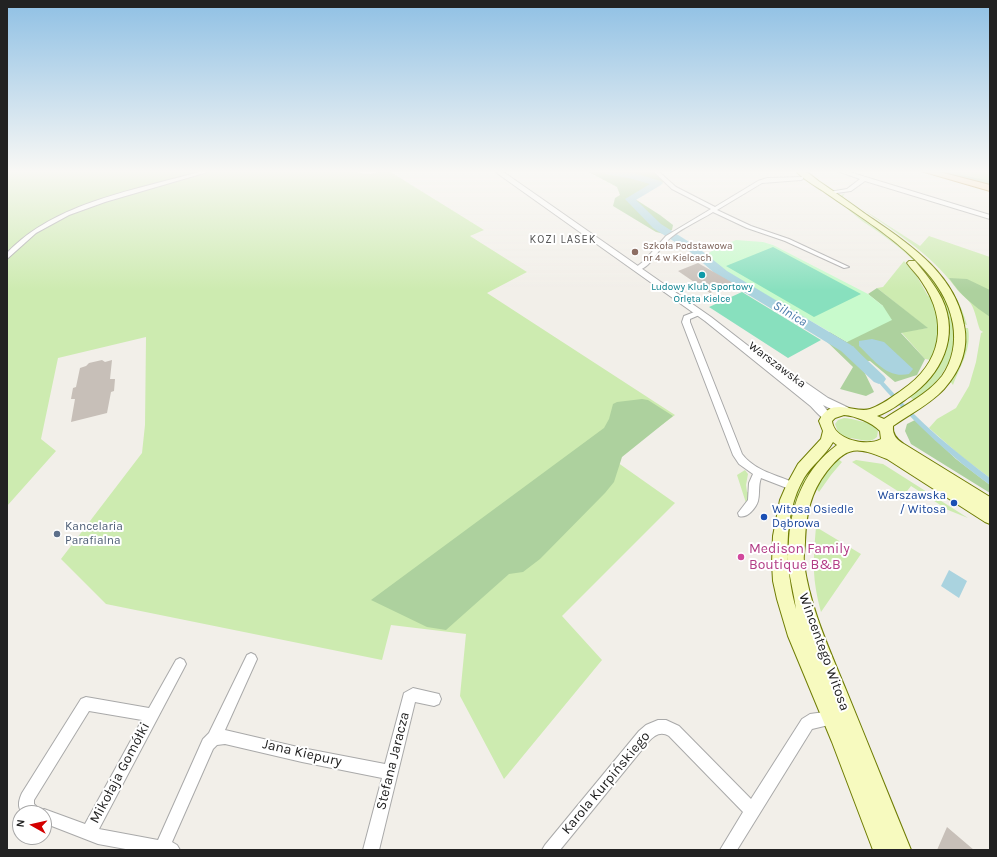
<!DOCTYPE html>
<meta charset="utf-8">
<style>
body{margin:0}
#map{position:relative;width:997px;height:857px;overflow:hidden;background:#f2efe9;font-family:Karla,sans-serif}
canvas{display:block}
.frame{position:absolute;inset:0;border:8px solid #222;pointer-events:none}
.north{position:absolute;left:12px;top:805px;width:40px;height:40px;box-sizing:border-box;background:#fff;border:1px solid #a7a7a7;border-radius:50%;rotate:278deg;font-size:11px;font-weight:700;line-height:16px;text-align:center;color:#222}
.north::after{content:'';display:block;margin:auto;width:14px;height:18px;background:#d40000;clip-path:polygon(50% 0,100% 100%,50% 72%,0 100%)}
</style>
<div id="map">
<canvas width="997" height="857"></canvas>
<div class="frame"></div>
<div class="north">N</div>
</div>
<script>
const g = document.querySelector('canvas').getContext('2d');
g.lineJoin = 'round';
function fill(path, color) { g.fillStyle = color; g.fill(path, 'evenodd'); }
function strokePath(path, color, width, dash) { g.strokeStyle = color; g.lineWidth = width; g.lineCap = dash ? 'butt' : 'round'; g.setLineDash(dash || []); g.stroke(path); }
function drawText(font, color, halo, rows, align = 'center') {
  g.font = font + ' Karla,sans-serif'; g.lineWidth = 4; g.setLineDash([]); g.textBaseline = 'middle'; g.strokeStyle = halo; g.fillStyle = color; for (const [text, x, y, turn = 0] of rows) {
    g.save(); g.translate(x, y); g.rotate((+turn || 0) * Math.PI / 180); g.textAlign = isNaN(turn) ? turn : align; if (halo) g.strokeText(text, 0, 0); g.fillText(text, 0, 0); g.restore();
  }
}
fill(new Path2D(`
 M7 171H355C372 178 373 171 389 171L484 230 470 236 527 272 487 293 675 415 614 460 675 503 562 616 602 660 504 779 460 696 466 634 391 625 382 660 106 604 61 559 142 453 145 425 146 337 58 358 41 439 56 451 7 506Z
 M934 171H990V186Z
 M796 172H798L895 241 929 272 951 310 955 339 949 362 940 377 930 388 915 401 910 397C964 358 958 304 913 260 898 245 880 233 862 221 854 215 847 208 839 202 825 191 810 182 796 172Z
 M845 193 843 196 844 198C892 233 951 263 967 325L963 324 958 306 942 279 840 196Z
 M861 208 920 246 929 236 990 257V478L962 457 929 428 937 419 956 408 969 386 976 362 981 333 983 332 980 330C977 322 975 310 971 304 967 298 960 294 956 288 928 251 897 234 861 208Z
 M904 261 915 273 928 296 933 297 940 331 931 360 925 359 901 332 927 328 877 288 883 287Z
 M964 328H968C972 349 960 366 953 385L950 381 961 361Z
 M844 418C853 418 861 423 870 422L878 431 877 437C868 446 855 436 844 438L838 432 835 424 838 420Z
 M826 451 828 452C773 501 792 569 801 632L787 570 789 523 795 499 803 480Z
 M838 459 842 462 831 475 819 492 816 488 823 475Z
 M856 460 883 464 968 518 948 510 911 486 904 495 852 462Z
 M745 470 748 474 746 485 747 492H750L752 496 746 503 737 475Z
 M816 527 861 554 821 612C812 578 813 562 816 527Z`), '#cdebb0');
fill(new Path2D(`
 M587 171H653L664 182 635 199 660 215 673 225 672 230 664 234 656 232 613 206 615 198 620 195 617 187Z
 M934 171H959L962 175 990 181V186Z
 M949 278 967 279 990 290V317C974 306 960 295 949 278Z
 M877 288 928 328 901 333 925 359 917 375 895 382 870 361H859L874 392 866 396 840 389 853 367 821 336 830 332 847 342 883 306 868 294Z
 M642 399 648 400 673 416 622 457 614 482 605 493 540 559 523 572 509 574 446 630 427 627 371 600 604 428 609 419 613 404 617 402Z
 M915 420 956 459 990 485V493L911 444 905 431 907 424Z`), '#add19e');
fill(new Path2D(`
 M736 240 763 242 773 245 868 294 883 306 892 320 847 342 723 270 706 255 715 249Z`), '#c8facc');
fill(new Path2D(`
 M773 247 861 294 814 317 726 266Z
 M742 292 821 340 788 358 709 307Z`), '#88e0be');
fill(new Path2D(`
 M872 339 884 342 913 369 909 374C887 379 874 360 859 346V341Z
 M853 346C866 359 876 374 889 388 919 422 954 451 990 478V485C952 458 917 425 886 391 873 376 862 361 848 347Z
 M949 570 967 581 959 598 941 586Z`), '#aad3df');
fill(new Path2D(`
 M601 171 630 172 661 181 663 183 661 185 636 200 661 224 697 247 727 271 851 345 884 376 886 379 884 382 879 384 874 382 841 351 719 277 689 251 653 228 625 199 650 184 629 178 605 174Z`), '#aad3df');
fill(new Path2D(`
 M698 263 733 283 710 293 678 271Z
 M102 360 105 362 112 360 110 379H115L114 391 111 392 107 413 71 422 75 399H71L73 388 76 387 80 368 86 366 89 363Z
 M947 827 974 850H937Z`), '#c7bfb8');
const minor = new Path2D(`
 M202 171H211L105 202 69 215 36 233 7 259V253C55 202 137 190 202 171Z
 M653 171H658L676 187 715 207 758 181 767 178 803 177V179L801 180 762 183 717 210 751 226 789 239 849 267 844 268 785 241 747 228 713 212C699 221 677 230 666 242 658 250 648 272 635 270V268L644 261 666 236 711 209 672 189Z
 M837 171H846L990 215V219L865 181 851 191 829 194V192L847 189 860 179Z
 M697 311H700L704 313 690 319V322L742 454C755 471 777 475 795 483L797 486 795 489 792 490 761 478C758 486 760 493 758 501 756 508 747 519 739 516L738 513 748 500 749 483 753 474 739 464 733 455 682 322 684 316Z
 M251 653 255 655 257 659 225 730 302 748 385 764 404 693 413 688 439 694 441 699 439 704 434 706 415 702 379 850H363L382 778 302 762 225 744 217 745 213 749 172 842 177 845 180 850H131L98 844 44 823V813H22C17 806 19 800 22 793L81 699 86 697 149 708 176 660 180 658 184 660 186 664 184 668 99 829 158 840 203 739 209 733 247 655ZM89 711 142 720 85 824 44 809 40 810 34 804V800Z
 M832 711 837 713 839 718 837 723 812 729 737 850H720L743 812 669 736C661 731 655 735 649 741L560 850H542L545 845 639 731 646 725 658 720H666L679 726 751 799 802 719 810 714Z`);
const tertiary = new Path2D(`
 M494 171H502L711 317 796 383 801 381 805 382 828 398 849 408 850 411 849 414H841L823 405 832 417 831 420C822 422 815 409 808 404L705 321Z`);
const secondary = new Path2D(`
 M796 171C798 171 802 171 805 172 810 173 815 179 820 182 835 192 850 203 864 213 906 242 955 272 964 325 969 349 960 371 944 389 930 404 910 414 893 426 892 435 897 440 904 444L990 497V524L985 522 887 459C857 447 848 445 827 471 810 493 806 515 805 542 805 549 803 556 804 563 810 608 829 648 846 690 868 743 889 797 911 850H873L832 742 788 636 777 599 773 581 772 563 773 536 780 500 787 484 798 464 821 439 823 431 819 421C831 395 854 414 870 409 882 405 892 397 902 390 942 363 949 322 922 282 918 275 912 270 907 263L909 261H915C925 273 935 285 942 299 960 337 941 375 909 397 899 404 889 412 877 416L884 419C903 406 927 395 942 376 953 360 956 342 953 324 944 265 868 223 823 191 814 185 803 179 796 171ZM844 415C856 416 871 422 880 431L881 439C867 447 834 440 832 421L835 418ZM833 442 837 445C806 468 792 501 789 539 789 547 787 556 788 564 790 579 794 594 796 609 785 569 782 515 804 478 812 465 825 456 833 442Z`);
const primary = new Path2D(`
 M921 171H936L990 185V191Z`);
strokePath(minor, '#a9a9a9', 2);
strokePath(tertiary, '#a9a9a9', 2);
strokePath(secondary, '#707d05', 2);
strokePath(primary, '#a06b00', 2);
fill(minor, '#fff');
fill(tertiary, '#fff');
fill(secondary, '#f7fabf');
fill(primary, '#fcd6a4');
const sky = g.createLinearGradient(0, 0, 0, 291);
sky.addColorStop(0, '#8fc0e4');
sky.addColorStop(0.59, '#f9f8f5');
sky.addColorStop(1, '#f9f8f500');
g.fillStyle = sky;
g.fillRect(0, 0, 997, 291);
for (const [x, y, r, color] of [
 [635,252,4,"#8d6e63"],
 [702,275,4,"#0f9aa8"],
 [954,503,4,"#1a4fb4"],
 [764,517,4,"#1a4fb4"],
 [57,534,4,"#5c6f8a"],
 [741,557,4,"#d1479c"]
]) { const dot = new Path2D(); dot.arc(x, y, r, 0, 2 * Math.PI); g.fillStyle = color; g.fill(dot); strokePath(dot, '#fff', 1.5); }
drawText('10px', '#785e54', '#fff', [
 ["Szkoła Podstawowa",643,246],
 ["nr 4 w Kielcach",643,258]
], 'left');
drawText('10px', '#0d838f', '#fff', [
 ["Ludowy Klub Sportowy",702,287],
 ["Orlęta Kielce",702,299]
]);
g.letterSpacing = '1px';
drawText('11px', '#555', '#fff', [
 ["KOZI LASEK",563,240]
]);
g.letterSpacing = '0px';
drawText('12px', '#222', '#fff', [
 ["Warszawska",777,365,37]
]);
drawText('12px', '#164399', '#fff', [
 ["Warszawska",946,496],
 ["/ Witosa",946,510],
 ["Witosa Osiedle",772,510,"left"],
 ["Dąbrowa",772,524,"left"]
], 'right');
drawText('12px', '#4e5e75', '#fff', [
 ["Kancelaria",65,527],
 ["Parafialna",65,541]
], 'left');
drawText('italic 13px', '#4a7aab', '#fff', [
 ["Silnica",790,314,31]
]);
drawText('14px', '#b23c85', '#fff', [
 ["Medison Family",749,549],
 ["Boutique B&B",749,565]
], 'left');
drawText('14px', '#222', '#fff', [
 ["Wincentego Witosa",824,652,70],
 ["Jana Kiepury",302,753,13],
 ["Stefana Jaracza",393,761,-76],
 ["Mikołaja Gomółki",120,773,-62],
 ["Karola Kurpińskiego",606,783,-50]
]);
</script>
